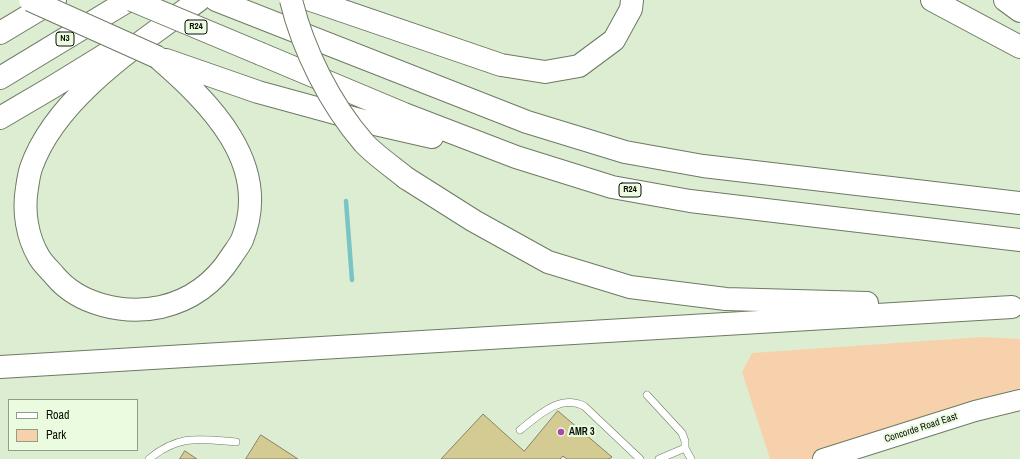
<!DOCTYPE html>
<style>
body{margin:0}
#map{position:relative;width:1020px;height:459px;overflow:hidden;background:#ddedd2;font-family:"Archivo Narrow",sans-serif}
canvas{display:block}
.legend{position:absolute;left:8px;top:399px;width:130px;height:52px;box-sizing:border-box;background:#eafbdf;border:1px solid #909d88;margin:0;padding:5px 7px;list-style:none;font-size:12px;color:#0a0f06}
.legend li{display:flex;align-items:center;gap:8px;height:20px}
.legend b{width:20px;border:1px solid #909d88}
</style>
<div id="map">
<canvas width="1020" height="459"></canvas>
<ul class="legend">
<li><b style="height:5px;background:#fff"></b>Road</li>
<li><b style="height:11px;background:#f7d1ab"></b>Park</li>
</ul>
</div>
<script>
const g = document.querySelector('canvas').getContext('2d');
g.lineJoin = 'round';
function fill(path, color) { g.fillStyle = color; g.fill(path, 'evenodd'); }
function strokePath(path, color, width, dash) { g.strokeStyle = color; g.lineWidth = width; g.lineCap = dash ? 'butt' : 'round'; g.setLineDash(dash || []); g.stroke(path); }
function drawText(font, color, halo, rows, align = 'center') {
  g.font = font + ' "Archivo Narrow",sans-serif'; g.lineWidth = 4; g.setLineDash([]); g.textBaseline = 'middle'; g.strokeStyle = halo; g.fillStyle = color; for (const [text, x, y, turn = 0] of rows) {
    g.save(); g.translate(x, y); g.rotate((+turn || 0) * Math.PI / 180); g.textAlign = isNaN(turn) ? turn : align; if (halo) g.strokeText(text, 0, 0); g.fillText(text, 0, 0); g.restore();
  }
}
fill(new Path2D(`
 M983 337 1020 339V389L1012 390 924 421 829 459H770L742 372 752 353Z`), '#f7d1ab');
strokePath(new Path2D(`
 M346 201 352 280`), '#7ac4c6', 4.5);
const building = new Path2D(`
 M558 411 612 457 609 459H567L563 456 560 459H441L483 414 524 451Z
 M261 435 298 459H246Z
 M185 451 197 459H180Z`);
fill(building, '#d4cb93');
strokePath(building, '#878367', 1);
const service = new Path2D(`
 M647 395 682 433 685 441V448L691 459
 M520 430C538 416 559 394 584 406L640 459
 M149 459C179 434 200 439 236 442
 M659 459 685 448`);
const secondary = new Path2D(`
 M823 459 975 411 1020 400`);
const motorway = new Path2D(`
 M216 0 527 122 625 152 703 166 1020 203
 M311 0 501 65 545 72 579 66 614 40 631 9 632 0
 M932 0 1020 47
 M1005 0 1020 11
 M0 33 55 0
 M261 54 404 114 516 157 612 187 690 201 1020 240
 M157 57C209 102 273 164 242 240 239 246 235 251 231 257 215 282 191 300 161 307 125 315 79 305 55 276 50 270 43 264 39 257 27 237 23 211 27 188 28 181 29 174 31 168 56 96 141 43 199 0
 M166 60 258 92 375 124 432 137
 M0 78 129 0
 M0 118 51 88 113 50
 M406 178 474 221 548 262 630 287 726 299 867 303
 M0 367 1012 307`);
strokePath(service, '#6c7a62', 8);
strokePath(secondary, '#6c7a62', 22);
strokePath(motorway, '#6c7a62', 24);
strokePath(service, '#fff', 7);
strokePath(secondary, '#fff', 20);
strokePath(motorway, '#fff', 22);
const motorwayBridge = new Path2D(`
 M30 0 157 57
 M132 0 261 54
 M291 0C303 50 330 104 364 143 375 155 394 168 406 178`);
strokePath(motorwayBridge, '#6c7a62', 24, []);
strokePath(motorwayBridge, '#fff', 22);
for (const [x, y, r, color] of [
 [561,432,4,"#ac47ac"]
]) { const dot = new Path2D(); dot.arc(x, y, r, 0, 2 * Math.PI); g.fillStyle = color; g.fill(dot); strokePath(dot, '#eafbdf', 1.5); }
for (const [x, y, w] of [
 [196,27,22],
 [65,39,18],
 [630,190,22]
]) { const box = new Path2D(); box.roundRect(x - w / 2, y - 7, w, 14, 3); g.fillStyle = '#eafbdf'; g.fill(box); strokePath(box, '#0a0f06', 1); }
drawText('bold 9px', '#0a0f06', null, [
 ["R24",196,27],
 ["N3",65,39],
 ["R24",630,190]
]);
drawText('10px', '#0a0f06', '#eafbdf', [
 ["Concorde Road East",921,428,-18]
]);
drawText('bold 10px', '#0a0f06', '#eafbdf', [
 ["AMR 3",569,432]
], 'left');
</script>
